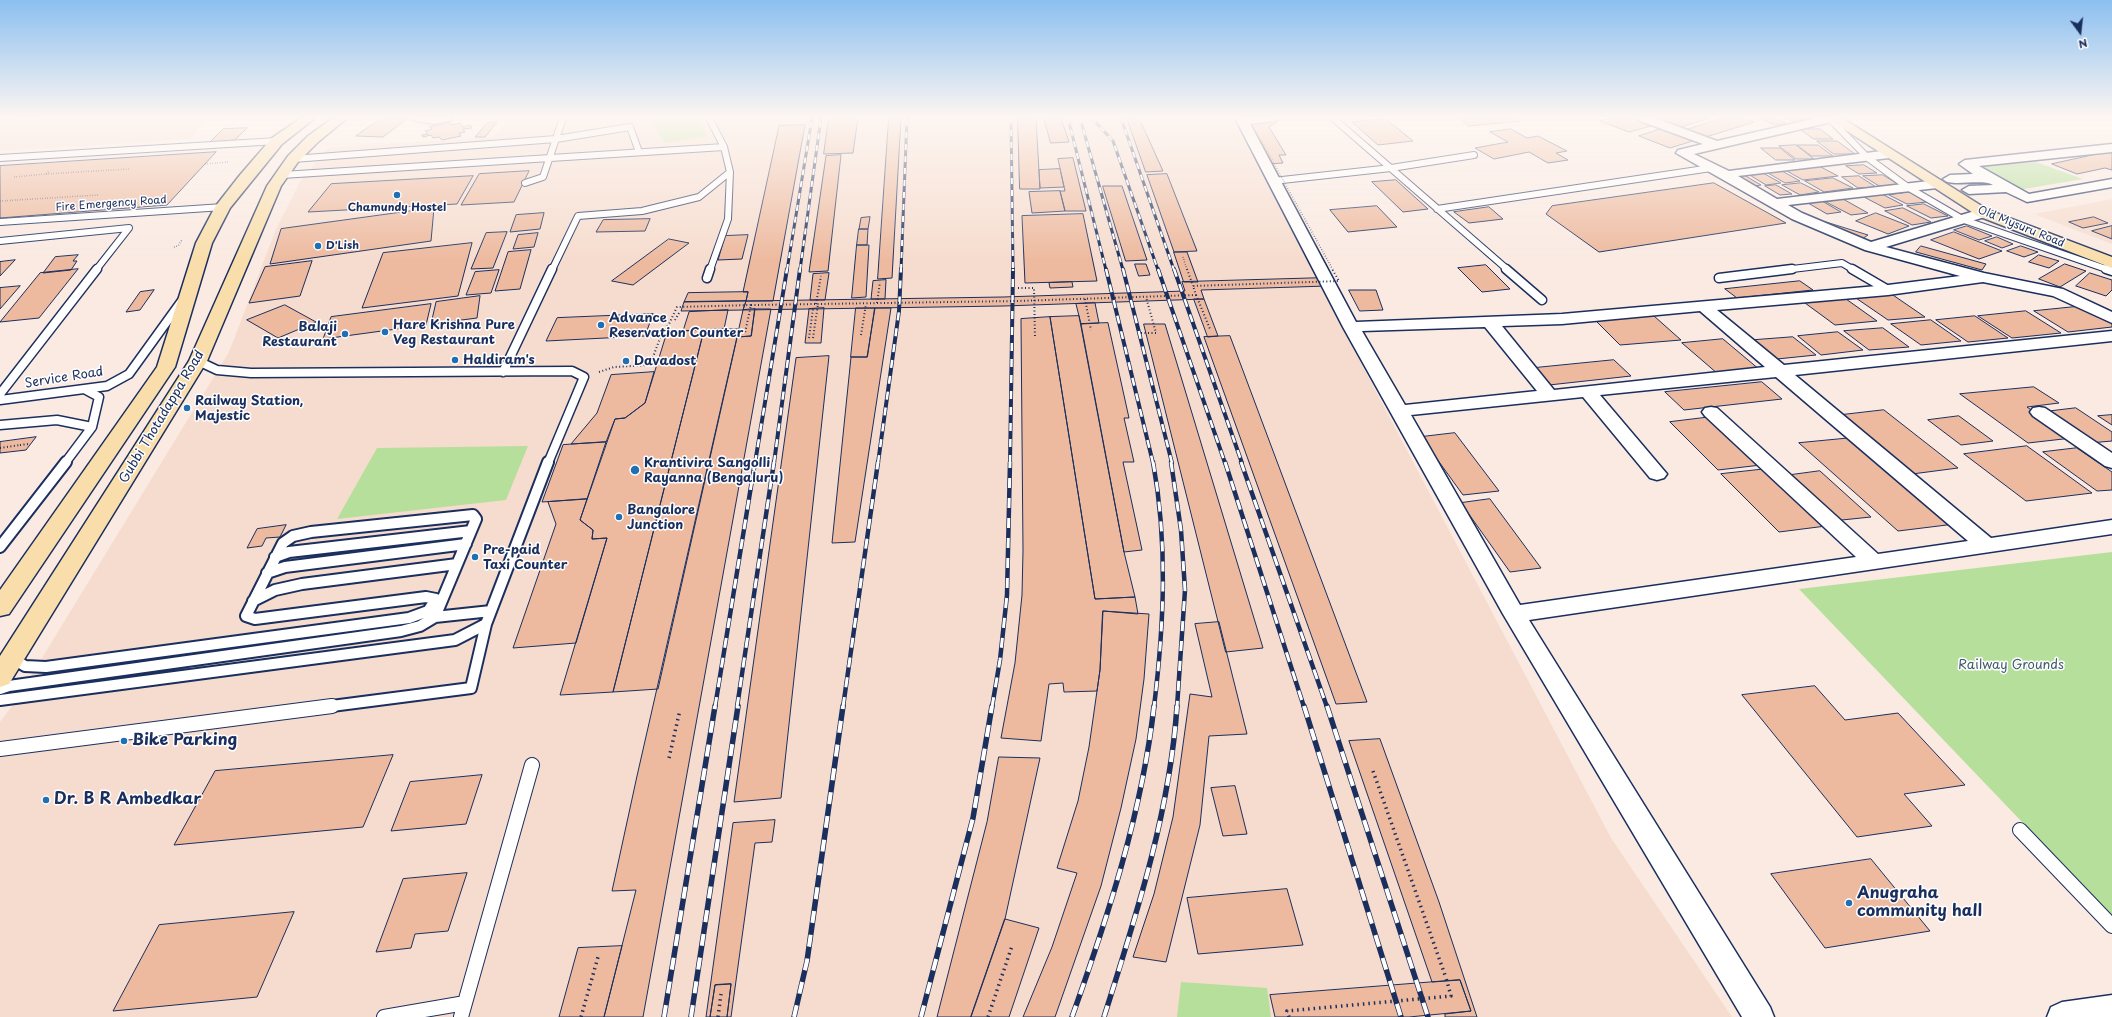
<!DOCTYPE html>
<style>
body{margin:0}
#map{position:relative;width:2112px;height:1017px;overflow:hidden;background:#faeae2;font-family:"Playpen Sans",sans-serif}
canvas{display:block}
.north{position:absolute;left:2060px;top:12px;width:40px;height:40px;-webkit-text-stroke:3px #fff;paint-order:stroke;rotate:165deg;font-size:11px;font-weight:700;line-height:16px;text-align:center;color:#1b2f5e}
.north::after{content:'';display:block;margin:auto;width:14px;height:18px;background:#1b2f5e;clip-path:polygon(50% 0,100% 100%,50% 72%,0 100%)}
</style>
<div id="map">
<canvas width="2112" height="1017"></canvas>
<div class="north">N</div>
</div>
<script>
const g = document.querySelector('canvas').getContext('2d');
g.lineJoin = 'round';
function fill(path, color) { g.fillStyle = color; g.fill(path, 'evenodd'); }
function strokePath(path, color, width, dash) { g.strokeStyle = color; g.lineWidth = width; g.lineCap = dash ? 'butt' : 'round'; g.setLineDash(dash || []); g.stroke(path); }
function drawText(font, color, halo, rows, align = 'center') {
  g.font = font + ' "Playpen Sans",sans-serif'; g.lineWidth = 3; g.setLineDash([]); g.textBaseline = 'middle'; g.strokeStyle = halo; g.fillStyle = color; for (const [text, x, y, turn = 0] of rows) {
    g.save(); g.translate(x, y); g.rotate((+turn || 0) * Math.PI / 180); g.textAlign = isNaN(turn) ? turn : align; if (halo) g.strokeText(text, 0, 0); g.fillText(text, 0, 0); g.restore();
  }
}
fill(new Path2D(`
 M63 118H206L191 139 0 151V121Z
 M511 118H1232L1611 838 1732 1017H0V722L15 702 229 352 276 229 300 182 327 148 492 137Z
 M2112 199V244L2034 214Z`), '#f6dcce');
fill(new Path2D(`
 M650 118H696L707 136 664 143Z
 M2036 162 2083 179 2018 190 1976 166Z
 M528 446 506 500 337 519 377 448Z
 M2112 552V916L1799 589Z
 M1181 982 1267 988 1271 1017H1177Z`), '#b6df9b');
const building = new Path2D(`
 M382 118H408L383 137 356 136Z
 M829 118H858L853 153 824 154Z
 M889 118H901L892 278 878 279Z
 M1018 118H1036L1040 189H1020Z
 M1044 118H1061L1069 142 1051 143Z
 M1127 118H1139L1163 171 1146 172Z
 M1246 118H1276L1277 122 1269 127 1286 155H1279L1283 163 1269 164Z
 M1459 118H1515L1520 121 1469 126Z
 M1611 118H1631L1651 126 1629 132 1600 121Z
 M1658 118H1710L1681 127Z
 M1722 118H1743L1754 122 1706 137 1686 130Z
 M1759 118H1774L1786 123 1776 125Z
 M1784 118H1810L1795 122Z
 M1386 119 1413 141 1378 145 1352 122Z
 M497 122 485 137H475L487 123Z
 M450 123 451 125 460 123 463 127 470 125 472 128 463 129 465 132 459 133 461 136 442 140 439 137 433 138 431 135 423 137 422 135 428 134 425 131 432 129 430 127Z
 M805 125 773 301H746L748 292H743L779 126Z
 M247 128 235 140 210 142 223 129Z
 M1511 129 1527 138 1538 136 1567 151 1556 153 1568 160 1548 163 1529 152 1494 159 1475 148 1508 142 1490 132Z
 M1661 129 1693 141 1670 148 1639 136Z
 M1800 129H1820L1833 139H1814Z
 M1817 141H1837L1855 154H1834Z
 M1796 145 1814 159H1796L1779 146Z
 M1797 145H1818L1833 156H1812Z
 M1761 148H1780L1795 160H1776Z
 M2112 151V170L2105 168 2077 174 2052 164Z
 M216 152 167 205 0 218V166Z
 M841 155 828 271 809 272 826 156Z
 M1073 158 1086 211H1065L1060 191H1065L1058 159Z
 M1864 165 1877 173 1859 174 1846 166Z
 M1819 166 1838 176 1803 180 1785 170Z
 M1060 169 1064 187 1040 188 1039 170Z
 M529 171 514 202 461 205 479 174Z
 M1782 171 1800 181 1785 183 1768 173Z
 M1763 173 1781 183 1766 185 1748 174Z
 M1167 174 1197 251 1174 252 1147 175Z
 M1744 175 1761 185 1750 187 1733 177Z
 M1883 175 1899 185 1879 186 1863 176Z
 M473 176 457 204 308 212 331 184Z
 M1859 176 1876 187 1858 188 1842 177Z
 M1833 178 1853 188 1824 192 1805 181Z
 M1396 180 1428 209 1403 212 1372 182Z
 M1714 183 1786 223 1599 252 1546 214 1552 206Z
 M1801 183 1819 192 1800 195 1782 185Z
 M1776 185 1792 194 1780 195 1765 186Z
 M1103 186H1122L1147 260 1126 261Z
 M1060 191 1065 211 1032 213 1029 192Z
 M1909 192 1927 202 1907 204 1889 195Z
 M1882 194 1903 205 1885 208 1864 197Z
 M1843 199 1868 213 1851 215 1826 202Z
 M1822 201 1841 212 1827 214 1808 203Z
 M1924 204 1948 216 1931 218 1907 206Z
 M1377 206 1397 227 1348 232 1330 210Z
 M1489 207 1503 219 1469 223 1454 212Z
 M434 208 431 241 270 264 281 229Z
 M1903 208 1931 222 1912 225 1885 211Z
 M544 213 540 229 510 232 516 215Z
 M1876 213 1909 226 1888 234 1856 221Z
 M1083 214 1097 281 1025 283 1022 216Z
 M870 217 868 229H859L861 218Z
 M2094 217 2108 223 2083 228 2069 222Z
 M650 219 645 231 596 232 603 220Z
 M1826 222 1868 235 1862 239 1820 226Z
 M1967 226 1992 236 1979 240 1954 230Z
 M2112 226V239L2092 231Z
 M859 229H868L867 245H857Z
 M507 232 493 268 471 269 486 233Z
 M1954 232 2002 251 1979 259 1931 240Z
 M538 233 534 247 513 249 518 235Z
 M748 235 742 259 718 260 725 236Z
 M1997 237 2013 244 2002 248 1985 241Z
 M669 239 689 243 633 285 612 281Z
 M472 243 458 296 362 308 383 253Z
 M857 245H869L866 297 852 298Z
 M1921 246 1986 264 1982 270 1916 252Z
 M2021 246 2038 252 2024 257 2007 251Z
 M531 250 520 289 495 291 508 252Z
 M1174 252H1187L1198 282H1184Z
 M78 255 73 261H77L71 270 43 273 55 257Z
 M2039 255 2059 261 2049 268 2029 262Z
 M15 260 0 276V262Z
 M312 261 300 296 249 303 265 267Z
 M1135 264H1146L1150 275 1139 276Z
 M2065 264 2086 271 2060 287 2039 279Z
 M1486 265 1510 289 1482 292 1458 268Z
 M78 269 39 318 0 322 40 273Z
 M499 270 491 293 466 295 475 272Z
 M829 273 825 300H810L813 274Z
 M2090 273 2112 280V290L2106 296 2076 286Z
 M1323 278 1327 286 1201 290 1204 299 1004 306 743 310 746 301 1003 297 1185 291 1182 282Z
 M886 280 885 299H871L873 281Z
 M1800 281 1813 290 1737 298 1725 289Z
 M1072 282 1073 287 1050 288 1049 283Z
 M20 286 0 309V288Z
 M154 290 140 310 126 312 140 292Z
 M1349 290H1376L1383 310 1360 311Z
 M748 292 746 301 684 302 688 293Z
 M1890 293 1925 317 1888 320 1853 296Z
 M480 296 477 318 431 324 436 302Z
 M1194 299H1204L1218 336 1208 337Z
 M1846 299 1877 321 1835 325 1805 303Z
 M746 301 743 310 681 311 684 302Z
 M1095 303 1099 323 1081 324 1076 304Z
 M431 304 426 325 323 339 331 317Z
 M285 305 316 322 278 338 247 320Z
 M2083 306 2112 323V327L2068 332 2034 311Z
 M824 308 821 343H805L809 309Z
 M856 308H875L867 357H851Z
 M875 308H891L855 542 832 543 851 357H867Z
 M755 309H771L643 1017H604L636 890 612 891 637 776 737 337 751 336Z
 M755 309 751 336 737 337 743 310Z
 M728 310 724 329 683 331 689 312Z
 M2026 311 2061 333 2012 338 1978 316Z
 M653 314 645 336 546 341 557 318Z
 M1079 316 1124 552 1135 597 1095 599 1050 317Z
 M1654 316 1681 340 1620 345 1595 320Z
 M1975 316 2008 338 1968 342 1936 320Z
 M1050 317 1095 599 1135 597 1138 614 1103 611 1100 670 1097 691 1064 692 1063 683 1049 684 1041 741 1001 738 1015 663 1022 595 1023 551 1021 319Z
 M1931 320 1961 341 1921 345 1891 324Z
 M1108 323 1129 418H1124L1134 462H1123L1142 550 1124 552 1081 324Z
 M1144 324H1165L1263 648 1226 652Z
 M1883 328 1909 347 1869 350 1844 331Z
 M724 329H739L658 689 613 692 704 330Z
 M704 330 613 692 560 695 607 538 592 539 593 530 580 520 615 419 625 418 645 403 667 332Z
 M1838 332 1863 350 1821 355 1798 336Z
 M1230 336 1367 702 1336 704 1204 337Z
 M1793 337 1816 355 1777 359 1754 340Z
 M1723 339 1760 370 1718 374 1682 343Z
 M829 356 781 798 734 802 796 358Z
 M1614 360 1631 376 1549 385 1534 368Z
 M654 372 645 403 625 418 615 419 606 442 571 444 597 413 611 375Z
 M1762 382 1782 399 1684 410 1665 392Z
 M2034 387 2059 403 2027 407 2072 438 2028 443 1960 394Z
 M2076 408 2112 432V441L2089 443 2043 412Z
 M1884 410 1958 468 1912 474 1841 415Z
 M2112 415V425L2098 416Z
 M1959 416 1993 441 1961 445 1928 420Z
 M1711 417 1761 465 1718 470 1670 422Z
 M1455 433 1499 491 1463 495 1421 437Z
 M36 437 26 450 0 453V442Z
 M1851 438 1955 524 1898 531 1799 443Z
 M606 442 587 499 542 502 563 445Z
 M2027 446 2092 493 2026 501 1964 454Z
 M2077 448 2112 472V490L2097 491 2043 452Z
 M1766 469 1826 526 1779 532 1721 474Z
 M1820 471 1871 517 1832 521 1783 476Z
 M587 499 580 520 593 530 592 539 607 538 576 643 513 648 556 524 548 502Z
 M1490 499 1541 568 1510 572 1461 503Z
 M286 525 280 537 266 538 262 546 247 548 257 529Z
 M1103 611 1149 614 1144 679 1136 739 1121 808 1101 886 1055 1017H1023L1052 947 1077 873 1057 868 1078 801 1089 747 1100 670Z
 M1219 622 1247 734 1209 736 1200 825 1166 962 1133 957 1154 894 1173 817 1190 694 1212 697 1195 624Z
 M1815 686 1845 720 1898 713 1965 785 1904 794 1932 826 1857 837 1742 695Z
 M1380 739 1439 902 1477 1017H1445V1014L1471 1011 1460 980 1432 982 1349 741Z
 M393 755 363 827 174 845 215 771Z
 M999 757 1040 758 1005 919 971 1017H937L987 822Z
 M482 775 466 824 391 831 410 782Z
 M1235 786 1247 834 1223 836 1211 788Z
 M775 820 772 842 755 843 731 1017H727L731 984 715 985 710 1017H706L733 823Z
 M1871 859 1930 931 1825 948 1771 874Z
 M467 873 448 931 415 934 411 948 376 952 403 879Z
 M1287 889 1303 945 1198 954 1187 898Z
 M294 912 257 997 113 1011 159 925Z
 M1005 919 1039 928 1009 1017H971Z
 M622 946 604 1017H559L578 948Z
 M1460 980 1471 1011 1409 1017H1275L1270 995Z
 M731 984 727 1017H710L715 985Z`);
fill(building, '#edba9f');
strokePath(building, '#1b2f5e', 1);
const laneFar3 = new Path2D(`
 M415 118 433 121 449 118
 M1333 118 1508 270
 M1830 119 1868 158 1909 188 1964 220 2109 270
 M1242 122 1275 118
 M0 158 277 141
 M293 159 556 139 630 127 639 152
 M282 175 724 147
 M1273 181 1391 168 1474 155
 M525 183 543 177 563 118
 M1437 209 1711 168
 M0 222 223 207
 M0 241 129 228 96 270
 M552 270 578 216 642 211 699 197 730 172 724 147 709 118
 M710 270 728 219 730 172
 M1784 270 1842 263 1854 270`);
const laneFar2 = new Path2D(`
 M1506 269 1542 300
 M1852 269 1888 290
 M2106 269 2112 271
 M707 278 710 269
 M1719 278 1792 269
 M198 361 217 370 251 373 572 371 584 377 548 463
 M503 372 552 269
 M0 394 97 269
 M0 400 107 386 129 374 181 302
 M0 425 57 420 92 427
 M65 463 92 427 99 397 86 390`);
const laneFar1 = new Path2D(`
 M0 547 66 462
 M275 557 289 552 471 531
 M267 573 285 567 466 544
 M253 601 275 590 302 584 457 564
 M435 617 491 611
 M0 689 9 686 401 631 420 626 435 617 476 519 473 515 311 532 293 536 283 543 246 616 255 619 426 597 436 599 428 611 409 618 46 667 25 666 12 658
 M0 700 455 640 486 624 548 462
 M324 707 471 688 486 624`);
const lane = new Path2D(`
 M0 749 332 706
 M2020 830 2112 926
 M384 1017 465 1003
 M461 1017 532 765`);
const street = new Path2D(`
 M1235 118H1247L1356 322 1562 314 1888 285 1960 276 1865 250 1792 219 1676 153 1678 150 1703 144 1640 121 1638 118H1655L1717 141 1817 118H1838L1836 121 1694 154 1729 171 1889 150 1893 151 1895 154 1889 158 1738 176 1777 199 1937 180 1942 181 1944 184 1937 188 1788 205 1802 213 1871 242 1978 210H1988L1990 213 1988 216 1886 247 1984 273 2063 289 2112 312V323L2053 296 1983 282 1888 295 1717 310 1784 365 2112 331V341L1795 375 1991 538 2112 520V534L1529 620 1770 1007 1774 1017H1742L1503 614 1343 327ZM1700 311 1765 367 1554 390 1502 326 1562 324ZM1485 327 1537 391 1405 405 1362 331ZM1776 377 1968 541 1878 554 1717 408 1711 407 1705 408 1702 412 1705 416 1856 557 1520 605 1411 415 1583 397 1650 478 1657 480 1664 478 1667 474 1600 395Z
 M2112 144V152L1979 166 2029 194 2112 179V187L2027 202 2006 192 1969 194 1962 190 1969 186 1993 185C1981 178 1950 188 1943 179L1950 175 1973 174 1959 164 1965 160Z
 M2039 407 2045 408 2112 453V468L2105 466 2033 416 2030 412 2033 408Z
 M2112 995V1017H2047L2051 1007 2062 1002Z`);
const primary = new Path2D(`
 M301 118H315L282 144 230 208 212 243 175 367 9 614 0 616V590L157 367 196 243 215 207 240 175 272 138Z
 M333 118H347L318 142 298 162 281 186 207 361 9 684 0 687V656L189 361 267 186 288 156 308 136Z
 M1827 118H1842L1988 210 2112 257V268L1978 216Z`);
strokePath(laneFar3, '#1b2f5e', 8);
strokePath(laneFar2, '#1b2f5e', 11);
strokePath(laneFar1, '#1b2f5e', 14);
strokePath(lane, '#1b2f5e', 16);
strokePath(street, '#1b2f5e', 3);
strokePath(primary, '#1b2f5e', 3);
strokePath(new Path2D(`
 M205 164 228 162
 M46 174 129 169
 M14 177 46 174 49 171
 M0 201 99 195
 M174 247 178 246 182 240
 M1183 257 1187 270`), '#1b2f5e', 1.5, [0.5, 2]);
strokePath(new Path2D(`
 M1187 269 1193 286
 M1018 288H1034L1035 338
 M1196 295 1210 329
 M1085 299 1091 330
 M877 303 880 282
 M816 304 821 276
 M675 320 679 313
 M1141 333H1156L1146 297
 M861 335 866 304
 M809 338 813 309
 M813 338 818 304
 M599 372 614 367 650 365 662 333 669 324 677 307 751 305 745 333
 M20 445 29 444`), '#1b2f5e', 2, [1, 2.5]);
strokePath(new Path2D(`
 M669 758 680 710
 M1373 771 1446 978
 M581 1017 598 957
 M718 1017 721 994
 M988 1017 1012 946`), '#1b2f5e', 3.5, [1.5, 4]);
strokePath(laneFar3, '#fff', 6);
strokePath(laneFar2, '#fff', 8);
strokePath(laneFar1, '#fff', 10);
strokePath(lane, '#fff', 14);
fill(street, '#fff');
fill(primary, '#f9deab');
const railFar3 = new Path2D(`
 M1011 118 1013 270
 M1068 118 1106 270
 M1080 118 1123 270
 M1092 118 1113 141 1158 270
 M1121 118 1174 270
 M787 270 812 118
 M800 270 821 118
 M901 270 907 118`);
const railFar2 = new Path2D(`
 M1106 269 1153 463
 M1123 269 1172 463
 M1158 269 1225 463
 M1174 269 1242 463
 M755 463 787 269
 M774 463 800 269
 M878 463 899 311 901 269
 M1010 463 1013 269`);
const railFar1 = new Path2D(`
 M1153 462C1168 543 1164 625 1154 707
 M1171 462 1181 530 1185 590 1177 707
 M1225 462 1304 707
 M1241 462 1327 707
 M715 707 755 462
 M737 707 774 462
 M843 707 878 462
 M992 707 1000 660 1007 595 1010 462`);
const rail = new Path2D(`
 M1304 706 1401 1017
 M1327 706 1428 1017
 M664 1017 715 706
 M691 1017 738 706
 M794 1017 807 961 843 706
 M921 1017 973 818 992 706
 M1072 1017C1108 916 1142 813 1154 706
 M1104 1017C1136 916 1170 812 1177 706`);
strokePath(railFar3, '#1b2f5e', 3);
strokePath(railFar2, '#1b2f5e', 4);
strokePath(railFar1, '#1b2f5e', 4.5);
strokePath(rail, '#1b2f5e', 5.5);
strokePath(railFar3, '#fff', 2, [6]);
strokePath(railFar2, '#fff', 2.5, [8]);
strokePath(railFar1, '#fff', 3, [10]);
strokePath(rail, '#fff', 4, [12]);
strokePath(new Path2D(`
 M1261 140 1333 270`), '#1b2f5e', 1.5, [0.5, 2]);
strokePath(new Path2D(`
 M751 305 1017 301 1196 295 1193 286 1339 281 1332 269
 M0 448 20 445`), '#1b2f5e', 2, [1, 2.5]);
strokePath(new Path2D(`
 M1289 1017 1287 1011 1451 996 1446 978`), '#1b2f5e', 3.5, [1.5, 4]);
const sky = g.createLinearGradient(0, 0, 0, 260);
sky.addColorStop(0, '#8bbff0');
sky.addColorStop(0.45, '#fdf6f2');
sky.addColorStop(1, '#fdf6f200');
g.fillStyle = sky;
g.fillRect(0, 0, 2112, 260);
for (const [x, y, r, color] of [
 [397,195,4,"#1f6fb2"],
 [318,246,4,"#1f6fb2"],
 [601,325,4,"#1f6fb2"],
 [385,332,4,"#1f6fb2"],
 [345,334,4,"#1f6fb2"],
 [455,360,4,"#1f6fb2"],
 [626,361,4,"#1f6fb2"],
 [187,408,4,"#1f6fb2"],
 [635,470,5,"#1f6fb2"],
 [619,517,4,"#1f6fb2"],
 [475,557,4,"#1f6fb2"],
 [124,741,4,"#1f6fb2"],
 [46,800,4,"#1f6fb2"],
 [1849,903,4,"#1f6fb2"]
]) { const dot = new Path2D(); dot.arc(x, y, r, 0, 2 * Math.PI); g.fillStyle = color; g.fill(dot); strokePath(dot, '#fff', 1.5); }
drawText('11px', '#1b2f5e', '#fff', [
 ["Fire Emergency Road",111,204,-4],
 ["Old Mysuru Road",2021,227,22]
]);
drawText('bold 11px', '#1b2f5e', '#fff', [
 ["Chamundy Hostel",397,208],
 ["D'Lish",326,246,"left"]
]);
drawText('bold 13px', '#1b2f5e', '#fff', [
 ["Advance",609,318],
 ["Reservation Counter",609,333],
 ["Hare Krishna Pure",393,325],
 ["Veg Restaurant",393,340],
 ["Balaji",337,327,"right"],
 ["Restaurant",337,342,"right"],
 ["Haldiram's",463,360],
 ["Davadost",634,361],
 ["Railway Station,",195,401],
 ["Majestic",195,416],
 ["Krantivira Sangolli",644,463],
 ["Rayanna (Bengaluru)",644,478],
 ["Bangalore",627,510],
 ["Junction",627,525],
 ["Pre-paid",483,550],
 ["Taxi Counter",483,565]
], 'left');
drawText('13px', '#1b2f5e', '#fff', [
 ["Service Road",64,378,-9],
 ["Gubbi Thotadappa Road",162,417,-59]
]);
drawText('13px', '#425b6d', '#fff', [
 ["Railway Grounds",2011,665]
]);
drawText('bold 16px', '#1b2f5e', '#fff', [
 ["Bike Parking",132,741],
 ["Dr. B R Ambedkar",54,800],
 ["Anugraha",1857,894],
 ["community hall",1857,912]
], 'left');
</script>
